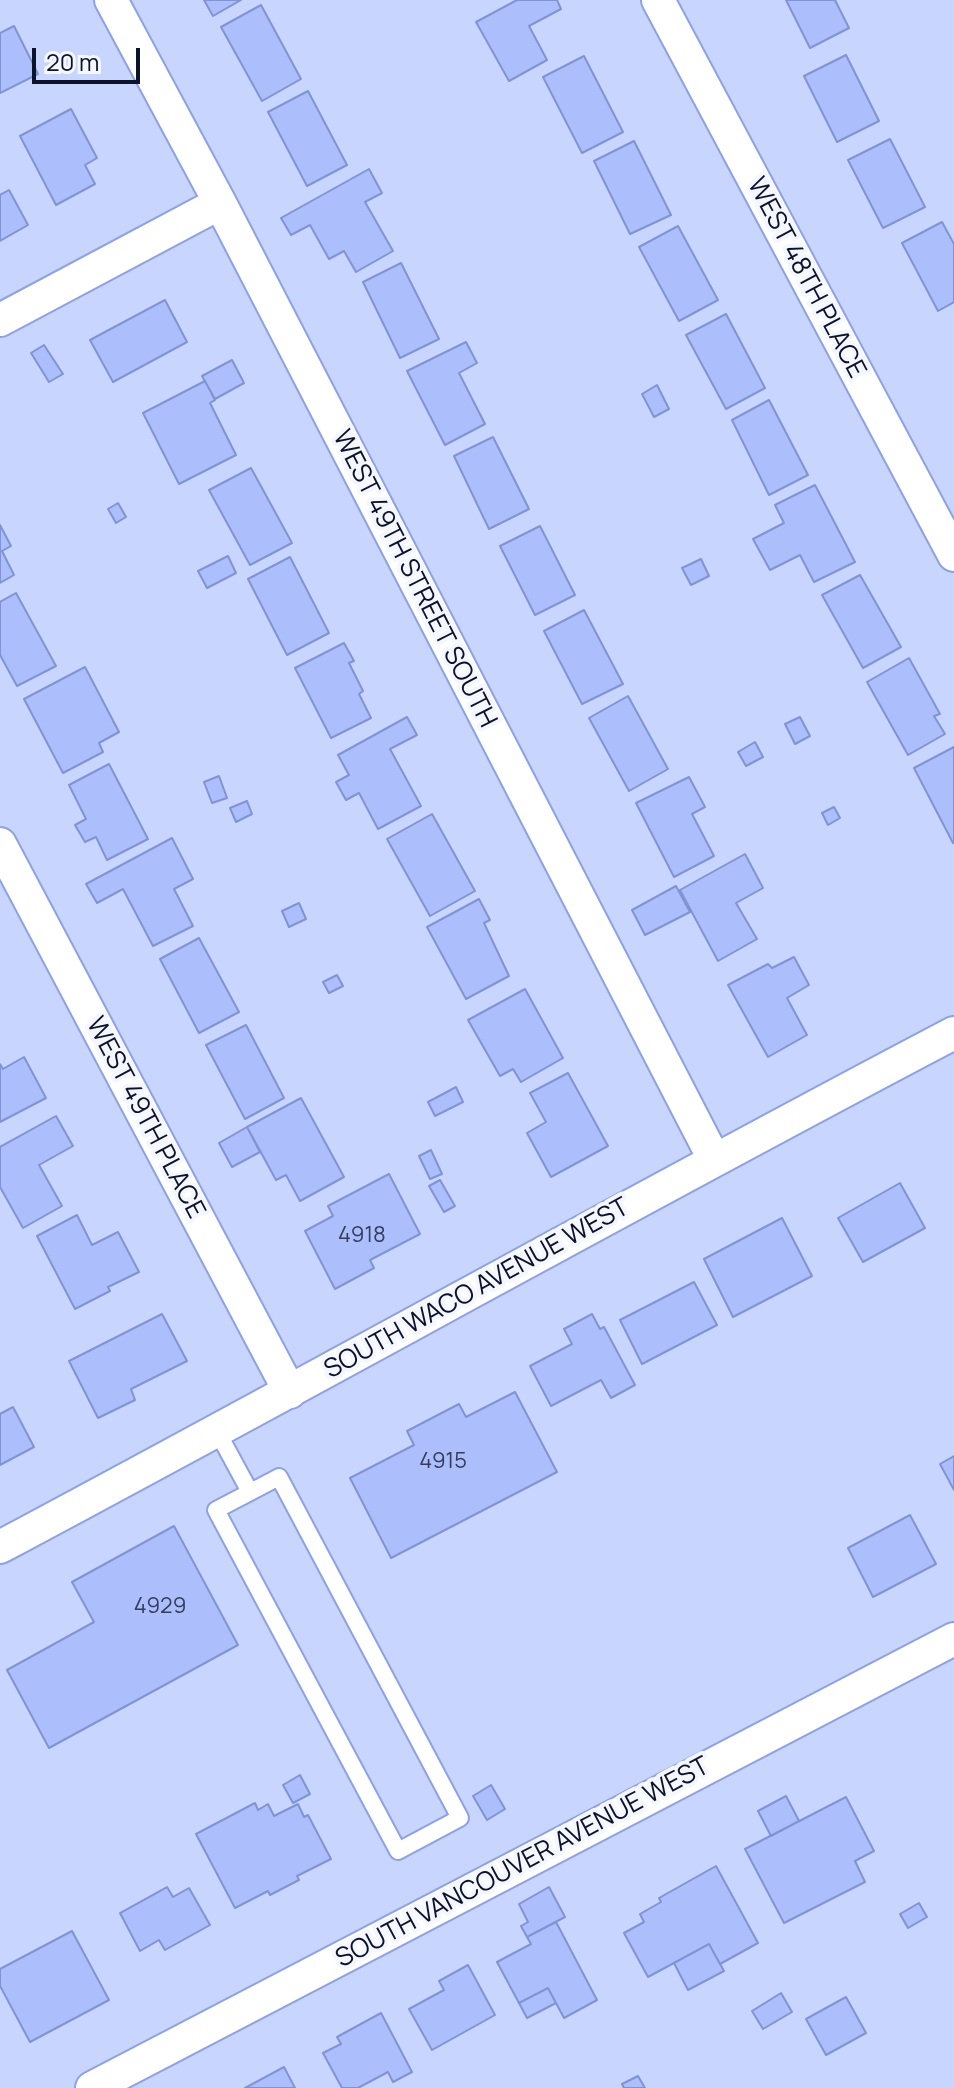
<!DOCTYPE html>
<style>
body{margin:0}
#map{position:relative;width:954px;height:2088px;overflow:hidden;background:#c8d5fe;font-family:Manrope,sans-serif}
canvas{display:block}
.scale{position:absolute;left:32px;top:48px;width:108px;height:36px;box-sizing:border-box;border:4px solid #0d122b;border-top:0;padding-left:10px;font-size:24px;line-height:28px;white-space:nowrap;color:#0d122b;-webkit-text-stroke:6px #f4f7fe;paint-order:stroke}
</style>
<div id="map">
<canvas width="954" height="2088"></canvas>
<div class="scale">20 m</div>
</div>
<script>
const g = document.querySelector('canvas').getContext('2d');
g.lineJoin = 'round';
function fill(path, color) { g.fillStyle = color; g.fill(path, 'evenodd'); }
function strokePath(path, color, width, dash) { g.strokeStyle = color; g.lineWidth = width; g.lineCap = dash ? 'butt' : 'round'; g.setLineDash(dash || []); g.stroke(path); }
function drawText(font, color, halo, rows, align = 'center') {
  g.font = font + ' Manrope,sans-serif'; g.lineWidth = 8; g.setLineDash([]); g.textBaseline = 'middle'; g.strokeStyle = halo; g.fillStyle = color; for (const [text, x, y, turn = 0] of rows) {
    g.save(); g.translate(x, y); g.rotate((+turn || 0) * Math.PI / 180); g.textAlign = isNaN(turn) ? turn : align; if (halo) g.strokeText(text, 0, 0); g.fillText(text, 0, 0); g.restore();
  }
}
const building = new Path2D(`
 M204 0H241L213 16Z
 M517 0H557L561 9 529 26 547 60 509 81 476 22Z
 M786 0H835L849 28 810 48Z
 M261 5 301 79 262 101 221 27Z
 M14 26 38 74 0 93V33Z
 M846 55 879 121 837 142 804 76Z
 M584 56 623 132 582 153 543 77Z
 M308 91 347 165 307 186 268 112Z
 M71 109 97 158 85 165 95 184 56 205 20 136Z
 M890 139 925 207 883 228 848 160Z
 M634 141 671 215 630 234 594 161Z
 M369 169 382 193 365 202 393 251 356 272 344 251 329 259 310 225 291 235 281 218Z
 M9 190 28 225 0 241V195Z
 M942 222 954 244V302L938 311 902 243Z
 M678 226 718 300 679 321 639 247Z
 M401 263 439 339 400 358 363 282Z
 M165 300 187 342 113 382 90 340Z
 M726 314 765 388 726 409 686 335Z
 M466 342 477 363 459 373 485 424 445 445 407 371Z
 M44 345 63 374 49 382 31 353Z
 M232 360 244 383 215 399 202 376Z
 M205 381 215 400 210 403 236 455 179 484 143 413Z
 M657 385 669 409 654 417 642 394Z
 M769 400 808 475 769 495 732 420Z
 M493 437 529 509 489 529 454 456Z
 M251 468 292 543 250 565 209 490Z
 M815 485 855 562 814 582 800 555 770 570 753 539 784 523 775 505Z
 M118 503 126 517 116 523 108 509Z
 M0 525 11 546 2 551 14 575 0 583Z
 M540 526 575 595 535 615 500 546Z
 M228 556 236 573 207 588 198 571Z
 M290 557 329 633 287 655 248 579Z
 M701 559 709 576 691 585 682 568Z
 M860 575 901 647 863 668 822 595Z
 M16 593 56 666 17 686 0 655V602Z
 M584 610 623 684 582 704 544 631Z
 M344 643 354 661 349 663 363 691 359 694 371 718 331 738 295 668Z
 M909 658 940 714 934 716 945 734 908 755 867 682Z
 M85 667 119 732 99 743 103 752 63 773 24 699Z
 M628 696 668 769 629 791 589 718Z
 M407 717 417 735 390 749 421 806 378 829 359 793 346 800 336 782 349 775 338 755Z
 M800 717 810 736 795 744 785 724Z
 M755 742 763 757 746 766 738 752Z
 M954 747V842L953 843 914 768Z
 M109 764 148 839 107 860 96 837 85 842 75 825 86 819 69 785Z
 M219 776 227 798 212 803 204 782Z
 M689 777 705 807 692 814 714 856 674 877 636 803Z
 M247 801 252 814 236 822 230 808Z
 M834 807 840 818 828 825 822 813Z
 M432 814 475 891 430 916 387 839Z
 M172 838 193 879 174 889 193 926 153 946 123 889 97 903 86 884Z
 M745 854 763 888 736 903 757 939 718 961 680 890Z
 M676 886 690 912 645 935 632 910Z
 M479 899 490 920 484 923 509 976 466 999 427 927Z
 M299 903 306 919 289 927 282 911Z
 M199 938 239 1012 199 1033 160 959Z
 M794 957 809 985 787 998 807 1035 768 1057 728 985 768 964 772 968Z
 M337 975 343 986 329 993 323 982Z
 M525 989 563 1058 521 1082 513 1069 500 1076 468 1020Z
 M246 1025 284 1098 245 1119 206 1045Z
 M24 1057 46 1098 0 1122V1064L3 1069Z
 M568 1073 608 1146 551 1177 527 1133 546 1122 530 1093Z
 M456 1087 463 1102 435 1116 428 1102Z
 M301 1098 344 1177 300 1201 286 1175 276 1180 247 1127Z
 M56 1116 73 1146 39 1165 62 1206 23 1228 0 1187V1147Z
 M247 1127 260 1152 232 1167 219 1143Z
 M431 1150 442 1174 430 1179 419 1156Z
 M389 1174 420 1234 370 1260 374 1268 335 1289 305 1231 333 1216 328 1206Z
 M440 1180 455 1206 444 1212 429 1186Z
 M900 1183 925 1228 863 1262 838 1218Z
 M77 1215 92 1245 118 1232 139 1272 108 1287 110 1291 75 1309 37 1236Z
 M782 1218 812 1276 733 1317 704 1259Z
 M694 1282 717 1325 642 1364 620 1320Z
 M162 1314 187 1361 131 1389 135 1400 98 1418 69 1361Z
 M592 1314 600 1329 604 1327 635 1385 611 1398 601 1380 551 1406 530 1366 572 1344 564 1329Z
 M515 1392 557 1472 391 1558 350 1478 414 1445 407 1431 459 1404 466 1417Z
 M13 1407 34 1447 0 1465V1414Z
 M954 1456V1490L940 1464Z
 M910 1515 936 1564 873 1597 848 1548Z
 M174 1526 238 1645 49 1748 7 1670 94 1622 72 1582Z
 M300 1775 310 1794 293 1803 283 1785Z
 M491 1785 505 1809 487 1820 473 1796Z
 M786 1796 799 1821 771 1836 758 1811Z
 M846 1797 874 1851 855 1861 865 1882 784 1923 745 1849Z
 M255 1803 258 1810 268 1804 274 1816 298 1804 304 1817 308 1815 331 1859 297 1876 299 1880 270 1895 268 1891 235 1908 196 1834Z
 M716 1866 758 1943 720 1964 709 1944 648 1977 624 1933 644 1922 640 1914 661 1902 659 1898Z
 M167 1887 173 1897 189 1888 210 1925 165 1950 159 1940 140 1951 120 1913Z
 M549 1887 565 1917 527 1937 521 1926 528 1922 519 1904Z
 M919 1903 927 1917 908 1928 900 1914Z
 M556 1922 597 2000 564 2018 548 1988 519 2003 497 1962 531 1944 527 1937Z
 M72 1931 109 2000 30 2042 0 1986V1969Z
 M709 1944 724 1971 688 1990 674 1963Z
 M468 1965 495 2015 432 2050 409 2009 444 1990 439 1981Z
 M548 1988 556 2003 527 2018 519 2003Z
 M781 1993 792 2012 763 2029 752 2011Z
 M846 1997 866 2033 826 2055 806 2019Z
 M381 2013 412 2072 393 2082 388 2072 358 2088H342L323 2053 341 2044 337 2037Z
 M284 2067 295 2088H245Z
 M638 2076 645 2088H624L622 2084Z`);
fill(building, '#acbffc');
strokePath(building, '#8193d4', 2);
const service = new Path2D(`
 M217 1431 250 1492
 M279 1477 460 1818 398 1851 216 1510Z`);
const minor = new Path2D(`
 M111 0 220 203 714 1159
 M658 0 954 555
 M0 320 220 203
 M0 844 290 1392
 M0 1547C319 1377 634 1201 954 1033
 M92 2088 954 1639`);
strokePath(service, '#8ea1e3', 20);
strokePath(minor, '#8ea1e3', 36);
strokePath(service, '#fff', 16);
strokePath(minor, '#fff', 32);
drawText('22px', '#353d5f', null, [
 ["4918",362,1236],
 ["4915",443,1462],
 ["4929",160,1607]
]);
drawText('26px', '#0d122b', '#f4f7fe', [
 ["WEST 48TH PLACE",806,278,62],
 ["WEST 49TH STREET SOUTH",414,579,63],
 ["WEST 49TH PLACE",145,1118,62],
 ["SOUTH WACO AVENUE WEST",477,1289,-29],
 ["SOUTH VANCOUVER AVENUE WEST",523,1863,-28]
]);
</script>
